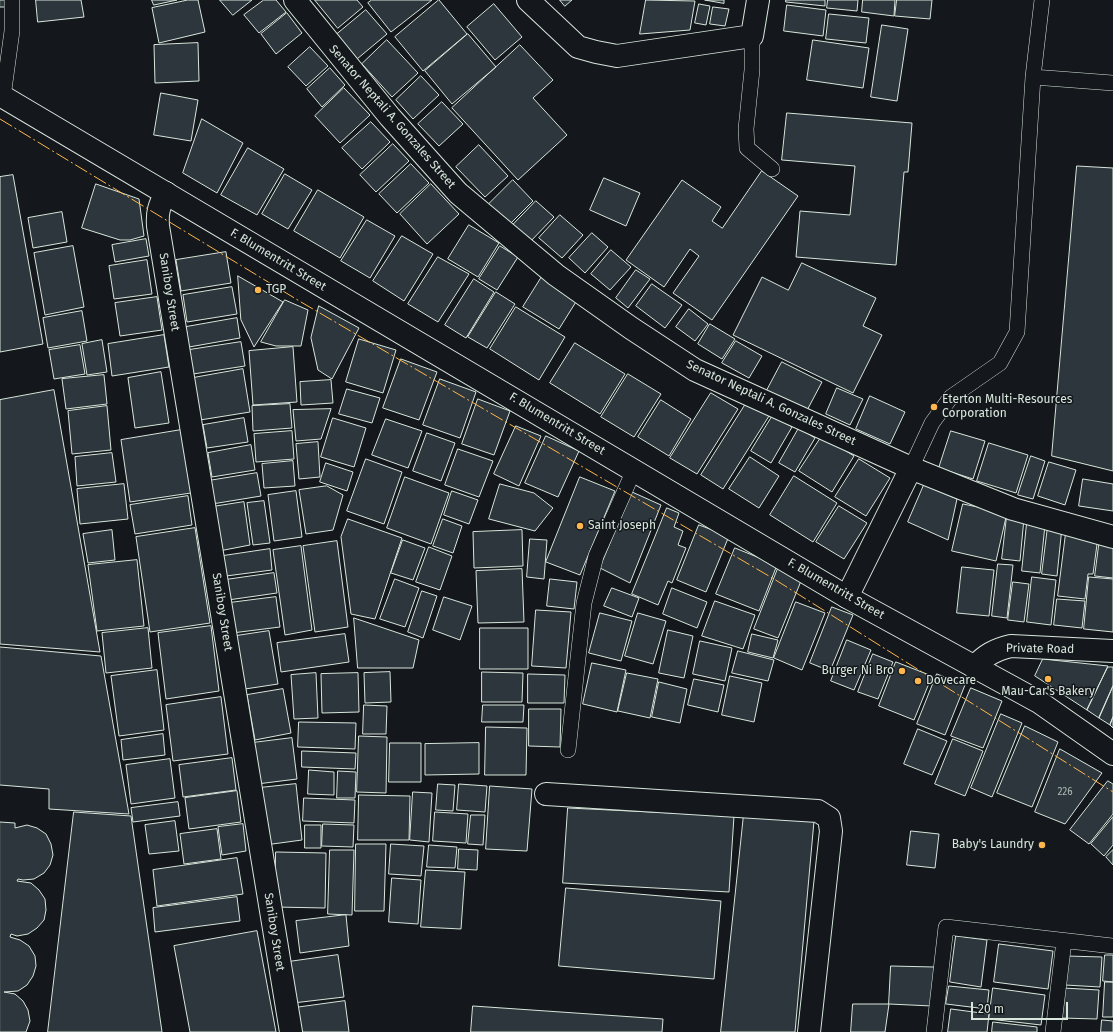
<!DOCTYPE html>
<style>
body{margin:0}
#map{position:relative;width:1113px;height:1032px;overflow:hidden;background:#14181c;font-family:"Fira Sans",sans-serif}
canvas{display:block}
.scale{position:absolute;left:971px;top:1002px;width:97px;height:18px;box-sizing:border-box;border:2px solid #d8e6dc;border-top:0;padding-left:5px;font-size:12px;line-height:14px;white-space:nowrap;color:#d8e6dc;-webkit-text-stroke:3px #14181c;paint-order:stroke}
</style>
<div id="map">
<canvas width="1113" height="1032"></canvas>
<div class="scale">20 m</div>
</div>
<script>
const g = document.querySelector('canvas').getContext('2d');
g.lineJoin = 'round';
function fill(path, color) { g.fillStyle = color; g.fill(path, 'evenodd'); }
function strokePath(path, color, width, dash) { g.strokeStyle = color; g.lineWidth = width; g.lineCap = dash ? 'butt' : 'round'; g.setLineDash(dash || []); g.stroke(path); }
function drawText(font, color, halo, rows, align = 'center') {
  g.font = font + ' "Fira Sans",sans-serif'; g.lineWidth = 3; g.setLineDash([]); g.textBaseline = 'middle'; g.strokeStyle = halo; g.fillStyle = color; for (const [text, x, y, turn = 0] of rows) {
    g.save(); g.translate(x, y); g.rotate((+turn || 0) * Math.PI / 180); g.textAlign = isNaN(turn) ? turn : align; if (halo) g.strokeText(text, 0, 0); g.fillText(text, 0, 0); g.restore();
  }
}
const building = new Path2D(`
 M0 0H5L6 7H0Z
 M36 0H81L84 17 38 22Z
 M152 0H177L154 5Z
 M188 0H198L205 32 159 43 152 8Z
 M220 0H252L233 15Z
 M264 0H276L286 12 259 33 244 15Z
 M315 0H357L363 7 338 28Z
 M372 0H432L391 32 368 3Z
 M439 0 467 34 423 71 395 37Z
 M560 0H572L565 6Z
 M646 0 695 1 690 30 640 34Z
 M705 0H724V3Z
 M786 0H825V6L786 2Z
 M828 0H858L857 11 827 8Z
 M863 0H895L894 16 862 12Z
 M897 0H932L930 19 895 16Z
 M494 4 522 37 495 60 467 27Z
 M699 4 710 6 706 25 695 23Z
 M787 5 826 10 823 36 784 31Z
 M713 7 729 9 725 26 710 24Z
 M366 10 387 34 357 59 336 35Z
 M287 13 302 33 276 54 261 34Z
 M829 14 869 18 866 43 826 39Z
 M882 25 908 29 897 101 871 97Z
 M468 34 496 67 452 104 425 71Z
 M387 40 418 73 392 97 362 64Z
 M813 40 869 48 863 88 807 80Z
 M198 43 199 81 155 83 154 45Z
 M520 45 553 80 533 98 567 135 518 180 452 108Z
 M310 47 328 66 306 86 288 67Z
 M330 68 345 85 322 107 307 89Z
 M421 76 439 95 413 119 396 100Z
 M344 88 370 115 340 143 315 116Z
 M161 93 198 100 191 141 154 135Z
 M442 102 463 124 439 146 418 124Z
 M787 113 912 123 908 172H904L896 265 796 257 800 211 850 215 855 166 782 160Z
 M202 119 243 143 217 193 183 173Z
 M371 122 390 142 362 169 342 148Z
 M393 144 409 161 376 192 360 175Z
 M479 145 508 176 485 197 456 167Z
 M248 148 284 169 257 215 221 195Z
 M411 164 429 183 397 213 379 194Z
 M1077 166 1113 168V471L1052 456Z
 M762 171 798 196 712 320 673 293 699 256 690 249 664 287 626 260 682 180 721 207 712 221 722 228Z
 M285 174 312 190 288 229 262 214Z
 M13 175 43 344 0 352V177Z
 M604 178 640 193 626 226 590 210Z
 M513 180 533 201 508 226 488 205Z
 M96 184 139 199 144 236 130 240H120L82 228Z
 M431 184 459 214 427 244 400 214Z
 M318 190 364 217 340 258 294 231Z
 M536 201 554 217 527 245 510 228Z
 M62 212 67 242 33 248 28 218Z
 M560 215 583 235 562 258 539 238Z
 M367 220 395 236 370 278 341 261Z
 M469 225 499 243 478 277 448 259Z
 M592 233 608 247 585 273 569 258Z
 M402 236 433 254 404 301 373 281Z
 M146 239 149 256 115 262 112 245Z
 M73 246 84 307 45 315 34 253Z
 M500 246 518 257 497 290 479 279Z
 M611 250 631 267 610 290 591 274Z
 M226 252 231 283 181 291 176 260Z
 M438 257 469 274 438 322 408 304Z
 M147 260 152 294 114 299 109 266Z
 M802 263 876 298 863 326 882 335 853 393 733 335 762 277 788 290Z
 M636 270 650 279 628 308 616 298Z
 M543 275 579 297 559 329 523 307Z
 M238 276 283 302 254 347 241 320Z
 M474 279 494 292 466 338 445 325Z
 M652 284 682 305 665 328 636 306Z
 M232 287 237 314 187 322 183 295Z
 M496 292 515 304 487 348 468 337Z
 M157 297 162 330 120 336 115 303Z
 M285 300 308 310 301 346H276L261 342Z
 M319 306 359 328 332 379 318 370 311 338Z
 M516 307 565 337 539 380 490 349Z
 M689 309 708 324 695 341 676 327Z
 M82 311 87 341 48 348 43 318Z
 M237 318 240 338 189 347 186 327Z
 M710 324 735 339 722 359 698 344Z
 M164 335 169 367 112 376 108 344Z
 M359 339 396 350 383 393 346 382Z
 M102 340 107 372 87 375 82 344Z
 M736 341 762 356 749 378 722 363Z
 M241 342 245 366 193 374 189 350Z
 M575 343 625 374 600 414 550 383Z
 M80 345 85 374 54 379 49 350Z
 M293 347 297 402 253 405 249 351Z
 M401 359 437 372 419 420 383 408Z
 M782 362 822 382 804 416 764 396Z
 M243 369 250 412 200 420 193 378Z
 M161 372 169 423 135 428 128 378Z
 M628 374 661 394 634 437 601 417Z
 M104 375 107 404 66 409 62 379Z
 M440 379 476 392 460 438 423 425Z
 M331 380 333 403 301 405 300 382Z
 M837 388 863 399 850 425 826 414Z
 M347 389 380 398 372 423 339 414Z
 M54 390 100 652 0 644V400Z
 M711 393 738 409 697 474 670 458Z
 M870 396 905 412 890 444 856 429Z
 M478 399 510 411 494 455 462 444Z
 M661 400 691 419 669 456 638 437Z
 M747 402 769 416 723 489 701 475Z
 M290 404 292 428 253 431 252 406Z
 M107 406 111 450 72 454 68 411Z
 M331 409 321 439 296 441 293 410Z
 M773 415 792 427 771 463 751 451Z
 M244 418 248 442 207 448 203 425Z
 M333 418 366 428 354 467 321 457Z
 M386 419 422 431 408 468 372 455Z
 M516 426 541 436 519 486 494 474Z
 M799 428 815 438 795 472 779 463Z
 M181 430 191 493 130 502 121 440Z
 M292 431 294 459 256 462 254 434Z
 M951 431 985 441 973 479 939 468Z
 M427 433 455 443 441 481 413 471Z
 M546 436 579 451 558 497 525 483Z
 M822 436 854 456 832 492 799 471Z
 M318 442 320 477 299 479 296 444Z
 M989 443 1028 455 1016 493 977 481Z
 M251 445 255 470 212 477 208 453Z
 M458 449 493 461 479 497 445 485Z
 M112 453 116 482 77 486 75 457Z
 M1031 456 1045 461 1033 499 1018 495Z
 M750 457 779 476 759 508 729 489Z
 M366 459 402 472 384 524 347 511Z
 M859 459 890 478 866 516 835 497Z
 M293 461 295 486 264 488 262 464Z
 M1049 462 1076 470 1065 505 1038 496Z
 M326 463 353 472 347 491 320 482Z
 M257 473 261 496 212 504 208 481Z
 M794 476 837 503 813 542 770 515Z
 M405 477 449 493 431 544 387 528Z
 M580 477 615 491 580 575 546 562Z
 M1083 479 1113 484V511L1079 506Z
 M124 484 128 519 80 524 77 489Z
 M500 484 534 493 553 508 535 531 489 519Z
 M924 485 957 499 948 540 908 522Z
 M327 486 343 495 333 530 306 534 299 490Z
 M296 491 302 537 274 541 268 495Z
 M452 491 478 500 469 524 444 515Z
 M632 492 661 505 630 583 600 568Z
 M188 496 192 525 135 534 130 505Z
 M264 501 270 543 253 545 247 503Z
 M244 502 250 545 219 551 212 507Z
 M963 504 1007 513 996 561 952 551Z
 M839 506 867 523 844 559 816 542Z
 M667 508 679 513 674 527 683 531 678 545 686 548 672 583 668 581 658 605 632 594Z
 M1007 516 1024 518 1020 561 1002 559Z
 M348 519 402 538 375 619 351 614 341 537Z
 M443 519 462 526 453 553 433 546Z
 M1027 523 1045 525 1040 573 1022 571Z
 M699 525 729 536 706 592 677 580Z
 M1048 526 1062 527 1057 576 1042 574Z
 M195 528 210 623 150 632 136 537Z
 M112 530 115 560 88 563 83 534Z
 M522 530 523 566 474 568 473 532Z
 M1066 533 1098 537 1093 574H1088L1085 599 1058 596Z
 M1100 538 1113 539V578L1095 576Z
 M530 539 547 540 544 579 527 577Z
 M403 540 425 548 413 580 391 573Z
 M337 541 348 627 315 632 303 546Z
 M301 546 312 630 285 635 273 550Z
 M429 547 452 556 440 590 416 582Z
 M735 548 777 565 759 611 716 594Z
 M270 549 272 570 226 576 223 556Z
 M137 560 144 626 97 631 88 565Z
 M998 564 1013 565 1007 618 992 616Z
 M779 566 803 576 778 638 754 629Z
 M962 567 994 570 989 616 957 613Z
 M522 569 524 622 478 623 476 571Z
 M274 573 277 593 228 600 225 580Z
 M1032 577 1056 580 1051 625 1027 622Z
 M1089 577 1113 579V632L1084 629Z
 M395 579 419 588 405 627 380 619Z
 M550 579 577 582 574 609 547 606Z
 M1013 582 1029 584 1024 622 1008 620Z
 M612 588 639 598 632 617 604 606Z
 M672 588 707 602 697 628 663 614Z
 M422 591 437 596 423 638 408 632Z
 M276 597 280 627 232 633 229 603Z
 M444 597 472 606 460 640 433 630Z
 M1057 599 1085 601 1082 628 1054 625Z
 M715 601 755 615 743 649 702 636Z
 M796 602 825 613 802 670 774 658Z
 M832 607 853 615 830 671 810 663Z
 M536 610 571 612 566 668 532 666Z
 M600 613 632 621 621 661 589 653Z
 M638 613 666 621 653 664 625 656Z
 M354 618 419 640 413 668H358Z
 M211 626 219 691 166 699 158 633Z
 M148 628 152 668 106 673 102 633Z
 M480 628H528V669H480Z
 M668 630 693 636 684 678 659 673Z
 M269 631 278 684 245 689 236 636Z
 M345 634 349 662 281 672 277 643Z
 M752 634 778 640 773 658 748 652Z
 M847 640 871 650 854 690 831 681Z
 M700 641 732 648 725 681 693 674Z
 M0 647 101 656 129 814 49 809V789L0 785Z
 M738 651 774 660 768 681 732 673Z
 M873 654 893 662 878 699 858 692Z
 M1043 659 1108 666 1087 710 1035 676Z
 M896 662 932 676 914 720 879 706Z
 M592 663 626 670 617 712 583 704Z
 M1108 667H1113V686L1099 718 1087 710Z
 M157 670 164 730 119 736 111 676Z
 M390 672 391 702 365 703 364 673Z
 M482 672 523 673 522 702H482Z
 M316 673 318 718 294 719 291 675Z
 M358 673 359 712 322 713 321 674Z
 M627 673 658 679 650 718 618 711Z
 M528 674 565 675 564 703H528Z
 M937 674 965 685 945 735 917 724Z
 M730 676 762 683 754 722 722 715Z
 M694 679 724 685 718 712 688 705Z
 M659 682 687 689 680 723 652 717Z
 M1113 686V717L1110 725 1099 718Z
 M971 688 1002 701 983 748 951 736Z
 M283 689 291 733 255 740 247 695Z
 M221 697 228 754 173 761 166 705Z
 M364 705 387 706 386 734H363Z
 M483 705H524L523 722H482Z
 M529 709H561L560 747 529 746Z
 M1001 714 1022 723 992 797 971 788Z
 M1113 717V728L1110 725Z
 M299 722 356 723 355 749 298 747Z
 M1025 726 1058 742 1032 807 997 793Z
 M486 727 527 728 526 775H485Z
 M918 729 947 741 932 775 904 764Z
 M163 734 165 755 123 760 121 740Z
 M359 736 387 737 386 793 357 792Z
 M292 738 297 779 257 784 252 743Z
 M953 739 983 751 965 796 935 784Z
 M390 743H421V782H389Z
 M479 743V774L425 775V744Z
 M1060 749 1102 773 1065 824 1035 812Z
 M302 751 356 753 355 769 302 767Z
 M232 758 236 790 183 797 179 765Z
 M170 759 175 798 131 804 126 765Z
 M309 770 334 772V795L308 794Z
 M338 771 356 772 355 798H337Z
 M1108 781 1113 784V814L1089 844 1070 830Z
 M296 784 302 840 265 845 259 788Z
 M438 784 455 785 453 811 436 810Z
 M459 784 487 786 485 812 457 810Z
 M490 786 532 789 527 851 486 849Z
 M237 791 241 822 189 829 185 798Z
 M413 792 432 793 429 842 410 840Z
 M359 795 410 796 409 840H358Z
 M304 798 355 800 354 823 303 821Z
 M178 802 180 816 133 822 131 808Z
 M568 808 734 816 729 892 563 883Z
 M74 812 131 816 162 1032H48Z
 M435 812 468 814 466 843 433 841Z
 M744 814 814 821 795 1032H721Z
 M471 815H485L483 845 468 844Z
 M1113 817V845L1104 856 1091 844Z
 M175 821 179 851 149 854 145 825Z
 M0 822 15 823V828L27 825 37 828 46 834 51 844 53 855 50 865 44 873 34 879 23 880 18 879 17 881 31 883 39 890 45 899 46 910 44 920 37 928 28 934 17 936 11 934 10 937 20 940 29 946 35 956 36 966 33 976 27 985 18 991 4 992 15 994 23 1001 28 1010 30 1021 26 1032H0Z
 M243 824 246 851 222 855 218 827Z
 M323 824 354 825 353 847 322 846Z
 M305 825H321V848H305Z
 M217 829 221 859 184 864 180 834Z
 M911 831 939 834 935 868 907 865Z
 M356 844H386L384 911H355Z
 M391 844 424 846 421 876 389 874Z
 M429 845 457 847 455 868 427 867Z
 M459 849 478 850 477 870 458 869Z
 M330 850H354L352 915 328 914Z
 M1113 850V865L1106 857Z
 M276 852 326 853 325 908 275 907Z
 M237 858 243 894 157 906 153 870Z
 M426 870 465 872 461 929 421 927Z
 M392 878 421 880 418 924 389 922Z
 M566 888 721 901 714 979 559 966Z
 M237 897 240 921 155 932 153 908Z
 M346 915 349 946 300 953 296 921Z
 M257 931 276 1032H190L174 946Z
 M956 936 987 940 981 987 950 982Z
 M999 944 1053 951 1048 989 994 982Z
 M338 955 344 997 293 1003 288 962Z
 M1105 955H1113V982L1103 981Z
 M1067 956 1102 957 1100 987 1065 985Z
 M891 966 934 967 932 1006 889 1004Z
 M1105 982H1113V1017H1103Z
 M949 986 989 990 987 1009 946 1004Z
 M993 988 1045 995 1041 1025 989 1019Z
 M1063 988 1099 990 1097 1019 1061 1018Z
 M345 1001 349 1032H297L294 1008Z
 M853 1004H889L885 1032H851Z
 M473 1006 663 1019 662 1032H471Z
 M951 1009 989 1014 987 1032H948Z
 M1102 1020 1113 1021V1032H1101Z
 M993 1022 1037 1027V1032H992Z`);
fill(building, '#2c363c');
strokePath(building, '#d8e6dc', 1);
const service = new Path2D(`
 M752 36V70L746 129 747 148 772 169
 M1033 77 1113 83
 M3 97 12 31V0
 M911 468 932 423 951 397 1000 363 1017 332 1033 77 1042 0
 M568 750 584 603 596 556 634 470
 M934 1032 946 927 1113 946
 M1053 1032 1064 941`);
const minor = new Path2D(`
 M295 0 390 117 458 193 556 275 631 328 695 370 911 468 1013 509 1113 537
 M528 0 578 47 596 52 617 56 752 36 758 0
 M166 193C159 206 157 212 158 226L291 1032
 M847 597 911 468
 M974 667C986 655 994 650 1011 646L1113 651
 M546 794 818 811 829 818 831 831 809 1032`);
const tertiary = new Path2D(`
 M0 95 847 597 1039 702 1113 754`);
strokePath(service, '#d8e6dc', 16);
strokePath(minor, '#d8e6dc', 24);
strokePath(tertiary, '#d8e6dc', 24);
strokePath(service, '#14181c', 15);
strokePath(minor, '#14181c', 22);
strokePath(tertiary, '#14181c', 22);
strokePath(new Path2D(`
 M0 119 301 302 774 579 1113 792`), '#ffb74d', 1, [14, 3, 2, 3]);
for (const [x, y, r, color] of [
 [258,290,4,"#ffb74d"],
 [934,407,4,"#ffb74d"],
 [580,526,4,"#ffb74d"],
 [902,671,4,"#ffb74d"],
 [1048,679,4,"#ffb74d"],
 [918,681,4,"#ffb74d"],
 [1042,845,4,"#ffb74d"]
]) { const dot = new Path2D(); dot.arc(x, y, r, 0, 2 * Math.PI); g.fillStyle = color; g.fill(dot); strokePath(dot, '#14181c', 1.5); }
drawText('10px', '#adbab4', null, [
 ["226",1065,792]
]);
drawText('12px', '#d8e6dc', '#14181c', [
 ["Senator Neptali A. Gonzales Street",392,117,49],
 ["F. Blumentritt Street",278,260,31],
 ["Saniboy Street",169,292,81],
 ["Senator Neptali A. Gonzales Street",771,403,25],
 ["F. Blumentritt Street",557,424,31],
 ["F. Blumentritt Street",836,589,30],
 ["Saniboy Street",222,612,81],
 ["Private Road",1040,649,1],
 ["Saniboy Street",274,932,81]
]);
drawText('12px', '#d8e6dc', '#14181c', [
 ["TGP",266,290],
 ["Eterton Multi-Resources",942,400],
 ["Corporation",942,414],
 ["Saint Joseph",588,526],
 ["Burger Ni Bro",894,671,"right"],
 ["Dovecare",926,681],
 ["Mau-Car's Bakery",1048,692,"center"],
 ["Baby's Laundry",1034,845,"right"]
], 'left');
</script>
